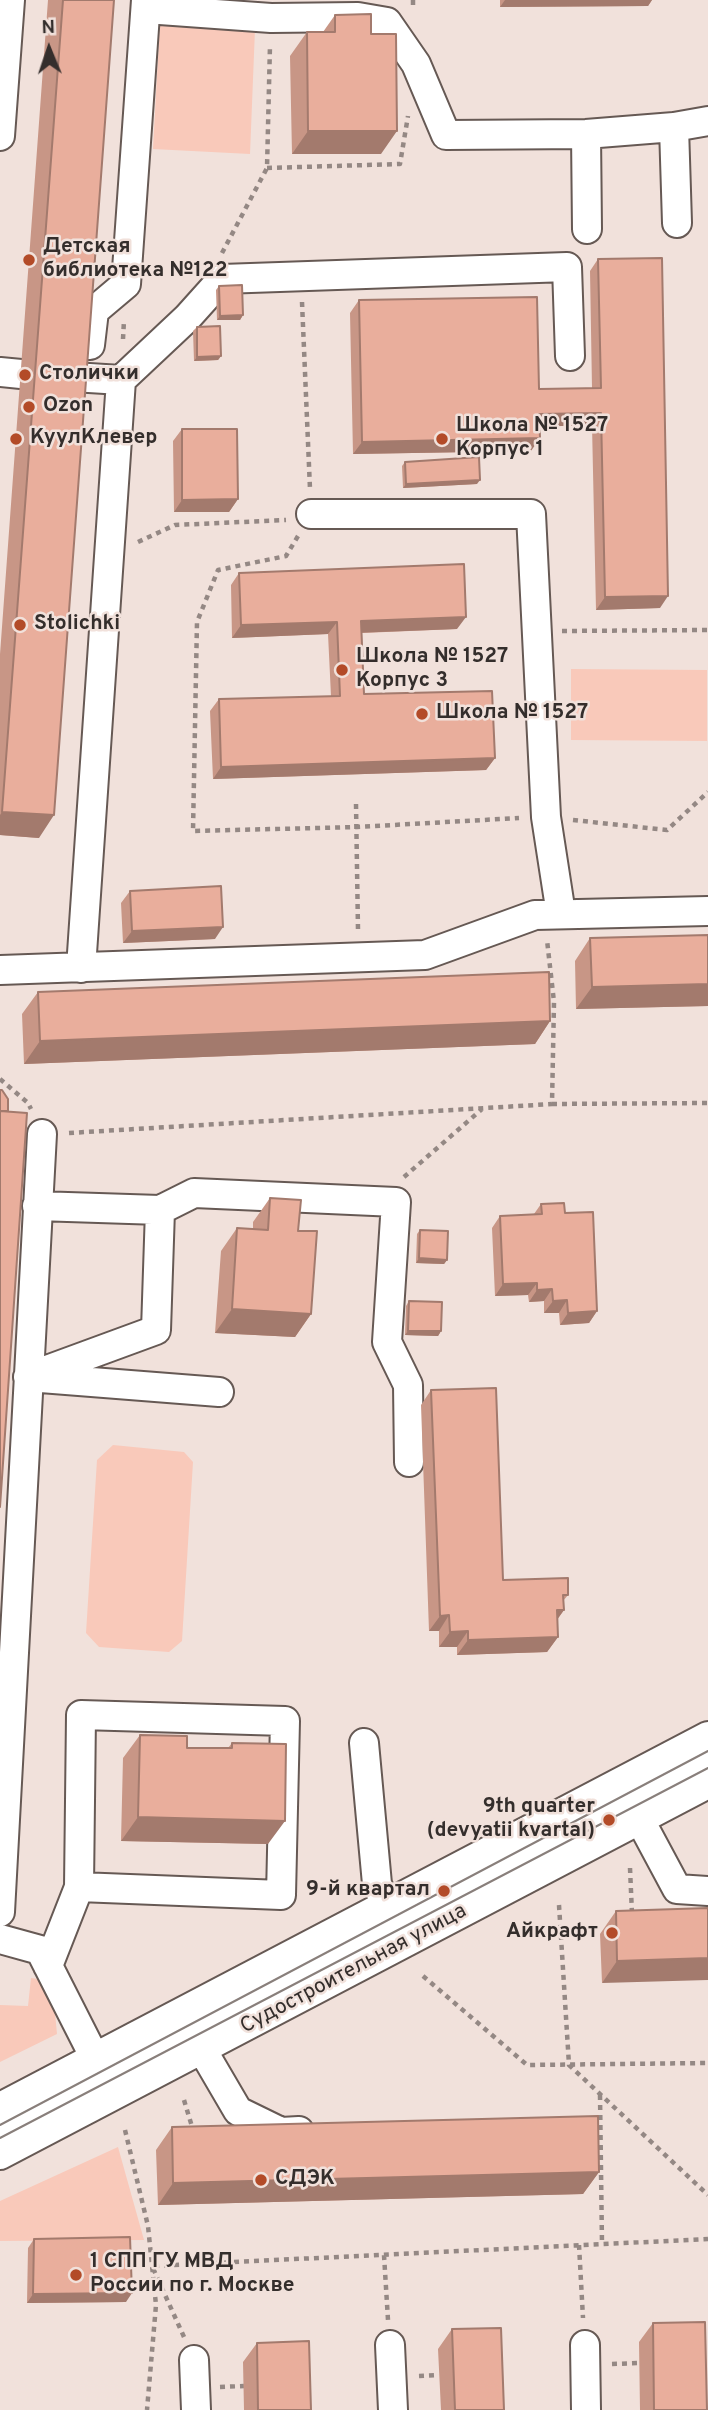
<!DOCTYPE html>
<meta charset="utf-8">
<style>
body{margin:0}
#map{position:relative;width:708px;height:2410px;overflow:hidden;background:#f1e1db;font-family:Overpass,sans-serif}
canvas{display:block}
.north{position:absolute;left:14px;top:14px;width:70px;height:70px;-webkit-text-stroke:5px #f1e1db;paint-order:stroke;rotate:358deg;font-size:19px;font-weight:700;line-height:28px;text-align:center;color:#342e2c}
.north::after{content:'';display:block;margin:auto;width:24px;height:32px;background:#342e2c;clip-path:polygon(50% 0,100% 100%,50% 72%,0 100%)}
</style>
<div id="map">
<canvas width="708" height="2410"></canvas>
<div class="north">N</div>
</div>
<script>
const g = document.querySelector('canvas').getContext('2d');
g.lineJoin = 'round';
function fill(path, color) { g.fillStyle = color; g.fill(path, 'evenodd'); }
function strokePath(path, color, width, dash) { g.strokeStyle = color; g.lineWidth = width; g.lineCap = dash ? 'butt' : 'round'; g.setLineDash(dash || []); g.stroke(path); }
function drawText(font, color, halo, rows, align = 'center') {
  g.font = font + ' Overpass,sans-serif'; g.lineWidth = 5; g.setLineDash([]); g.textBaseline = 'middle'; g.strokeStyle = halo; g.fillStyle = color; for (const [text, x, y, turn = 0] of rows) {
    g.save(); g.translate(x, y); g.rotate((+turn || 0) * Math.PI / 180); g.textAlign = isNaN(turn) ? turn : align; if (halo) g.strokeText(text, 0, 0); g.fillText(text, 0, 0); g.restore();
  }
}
fill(new Path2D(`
 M160 22 255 29 250 154 153 149Z
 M571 669 707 670V741L571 740Z
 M113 1445 184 1452 193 1462 182 1641 169 1652 99 1647 86 1633 97 1460Z
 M31 1978 52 1981 57 2034 0 2062V2005L28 2006Z
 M118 2147 144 2240 0 2241V2201Z`), '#f9c9ba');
const minor = new Path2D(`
 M146 9 271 18 358 17 387 22 416 64 446 135 586 134 674 127 677 223
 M674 127 708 121
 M586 134 587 229
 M0 136 10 0
 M90 345 94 311 126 284 146 0
 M0 372 21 374
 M73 377 121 380
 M311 514H531L546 817 561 914
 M81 968 121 380 187 318 222 279 567 267 570 356
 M0 970 425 955 535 915 708 911
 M37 1206 160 1210 194 1193 396 1202 387 1342 408 1385 409 1462
 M160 1210 156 1330 28 1377 219 1392
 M364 1743 377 1884 386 1905
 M640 1820 677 1889 708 1891
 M0 1912 42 1134
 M0 1939 40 1950 103 2074
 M48 1966 79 1887 281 1895 285 1721 81 1715 79 1887
 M193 2034 238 2111 281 2132 299 2131
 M0 2107 708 1736
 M0 2131 708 1760
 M0 2155 708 1784
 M390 2345 393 2410
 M585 2345 586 2410
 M194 2360 196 2410`);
strokePath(minor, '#665954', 32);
strokePath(new Path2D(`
 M413 0V10
 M267 168 400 164 408 116
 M222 253 267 168 270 45
 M302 302 310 489
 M123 339 124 320
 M298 536 286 556 218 570 197 622 193 831 357 827 519 818
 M138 542 175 525 286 520
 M562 631 708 630
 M356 804 358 930
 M573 820 667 830 708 792
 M0 1079 28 1103 31 1109
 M552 1104 708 1103
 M69 1133 552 1104 554 1002 547 940
 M404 1177 482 1109
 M630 1868 632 1914
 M559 1905 569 2065 708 2195
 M423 1976 527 2065 708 2063
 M600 2095 602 2244
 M184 2100 193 2130
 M125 2130 148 2226 156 2305 147 2410
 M579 2245 583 2318
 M384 2255 388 2320
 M184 2337 152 2266 708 2239
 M612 2364 639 2363
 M419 2376 439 2375
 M220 2387 244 2386`), '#948884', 4.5, [5, 5]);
strokePath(minor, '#fff', 28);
strokePath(new Path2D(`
 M0 2125 708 1751
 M0 2138 708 1768`), '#897f7b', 2);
fill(new Path2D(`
 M48 0H114L39 838 0 835V654Z
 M500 0H652L648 6 500 7Z
 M335 15 371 34 381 154H292L290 56 307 32H323Z
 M598 259 660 608 596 610 592 425 539 426 531 451 353 454 350 313 359 300 539 389 592 388 590 271Z
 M219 286 243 315 240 320H217L216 290Z
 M197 327 221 356 218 360 194 361 193 331Z
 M182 429 238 499 229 512H174L173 441Z
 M405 462 477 484 403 488 402 466Z
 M239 573 457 629 362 633 364 694 495 758 486 770 213 779 210 711 219 699 331 696 328 634 232 638 231 585Z
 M130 891 215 939 123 943 121 903Z
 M708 935V1006L576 1009 575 961 590 938Z
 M38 992 550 1021 535 1044 24 1064 22 1014Z
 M270 1198 298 1231 311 1314 295 1337 215 1333 221 1251 237 1228 253 1229V1222Z
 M541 1204 565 1213 597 1311 589 1323 560 1325 559 1313H544V1301L529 1302 528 1295 495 1296 492 1228 500 1216 534 1214Z
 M420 1230 447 1260 444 1264 416 1263 417 1234Z
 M409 1301 441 1331 438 1336 405 1335 406 1306Z
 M431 1390 503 1580 568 1595 563 1601 564 1610 557 1620 558 1637 547 1652 457 1655V1647H439V1631H429L421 1405Z
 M140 1735 187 1748H228L232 1743 268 1844 121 1841 123 1758Z
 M708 1908 602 1983 600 1934 616 1911Z
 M172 2127 599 2172 583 2194 158 2205 156 2150Z
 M34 2239 126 2302 27 2303 28 2248Z
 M653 2323 707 2410H640L639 2342Z
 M452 2329 504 2410H441L438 2349Z
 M257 2343 311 2410H244L243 2362Z`), '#c89686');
fill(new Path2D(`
 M505 0H652L648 6 500 7Z
 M308 131H397L381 154H292Z
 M243 315 240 320H217L220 316Z
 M221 356 218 360 194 361 197 357Z
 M601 413 592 425 531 427 539 414Z
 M540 438 531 451 353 454 362 442Z
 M480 480 477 484 403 488 406 484Z
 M238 499 229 512H174L182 500Z
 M668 596 660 608 596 610 605 597Z
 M466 617 457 629 353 633 361 621Z
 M337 622 328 634 232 638 241 625Z
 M495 758 486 770 213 779 221 767Z
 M2 812 54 815 39 838 0 835V815Z
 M223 927 215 939 123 943 132 931Z
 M708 984V1006L576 1009 592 987Z
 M550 1021 535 1044 24 1064 40 1041Z
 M419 1258 447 1260 444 1264 416 1263Z
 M537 1283 528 1295 495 1296 503 1284Z
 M552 1289 544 1301 529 1302 537 1290Z
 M567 1300 559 1313H544L553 1301Z
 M232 1309 311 1314 295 1337 215 1333Z
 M597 1311 589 1323 560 1325 568 1313Z
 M408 1331H441L438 1336 405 1335Z
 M557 1610H564L553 1625Z
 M449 1615 439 1631H429L440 1616Z
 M468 1631 457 1647H439L450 1632Z
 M558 1637 547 1652 457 1655 468 1640Z
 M138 1817 285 1821 268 1844 121 1841Z
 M708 1958V1980L602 1983 617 1961Z
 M599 2172 583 2194 158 2205 173 2183Z
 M132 2293 126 2302 27 2303 33 2294Z`), '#a37a6d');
const building = new Path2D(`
 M63 0H114L54 815 2 812Z
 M371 14V34H396L397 131H308L307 32H335V15Z
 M662 258 668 596 605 597 601 413 539 414 540 438 362 442 359 300 537 297 539 389 601 388 598 259Z
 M242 285 243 315 220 316 219 286Z
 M220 326 221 356 197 357V327Z
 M182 429H237L238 499 182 500Z
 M479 457 480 480 406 484 405 462Z
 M464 564 466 617 361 621 364 694 492 691 495 758 221 767 219 699 340 696 337 622 241 625 239 573Z
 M221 886 223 927 132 931 130 891Z
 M708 935V984L592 987 590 938Z
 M549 972 550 1021 40 1041 38 992Z
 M0 1090H2L8 1099V1111H0Z
 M0 1111 27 1113 0 1507Z
 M270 1198 301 1200 298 1231H317L311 1314 232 1309 237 1228 268 1230Z
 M564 1203 565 1213 593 1212 597 1311 568 1313 567 1300 553 1301 552 1289 537 1290V1283L503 1284 500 1216 542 1214 541 1204Z
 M420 1230 448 1231 447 1260 419 1258Z
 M409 1301 442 1302 441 1331H408Z
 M496 1388 503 1580 568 1578V1595H563L564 1610H557L558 1637 468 1640V1631L450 1632 449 1615 440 1616 431 1390Z
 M140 1735 187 1736V1748H232V1743L286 1744 285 1821 138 1817Z
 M708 1908V1958L617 1961 616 1911Z
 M598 2116 599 2172 173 2183 172 2127Z
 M130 2237 132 2293 33 2294 34 2239Z
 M705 2322 707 2410H654L653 2323Z
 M501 2328 504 2410H455L452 2329Z
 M309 2341 311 2410H258L257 2343Z`);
fill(building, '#e9ae9c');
strokePath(building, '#a37a6d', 2);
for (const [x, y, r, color] of [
 [29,260,7,"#b34b28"],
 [25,375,7,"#b34b28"],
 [29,407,7,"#b34b28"],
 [16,439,7,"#b34b28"],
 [442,439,7,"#b34b28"],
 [20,625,7,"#b34b28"],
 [342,670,7,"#b34b28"],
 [422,714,7,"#b34b28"],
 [609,1820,7,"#b34b28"],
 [444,1891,7,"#b34b28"],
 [612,1933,7,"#b34b28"],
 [261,2180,7,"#b34b28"],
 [76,2275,7,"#b34b28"]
]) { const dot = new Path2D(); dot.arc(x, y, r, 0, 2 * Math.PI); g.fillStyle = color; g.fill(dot); strokePath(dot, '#f1e1db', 2.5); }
drawText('bold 21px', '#342e2c', '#f1e1db', [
 ["Детская",43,248],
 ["библиотека №122",43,272],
 ["Столички",39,375],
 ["Ozon",43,407],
 ["Школа № 1527",456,427],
 ["Корпус 1",456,451],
 ["КуулКлевер",30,439],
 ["Stolichki",34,625],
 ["Школа № 1527",356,658],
 ["Корпус 3",356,682],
 ["Школа № 1527",436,714],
 ["9th quarter",595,1808,"right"],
 ["(devyatii kvartal)",595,1832,"right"],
 ["9-й квартал",430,1891,"right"],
 ["Айкрафт",598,1933,"right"],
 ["СДЭК",275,2180],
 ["1 СПП ГУ МВД",90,2263],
 ["России по г. Москве",90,2287]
], 'left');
drawText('21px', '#342e2c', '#f1e1db', [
 ["Судостроительная улица",354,1970,-28]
]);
</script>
